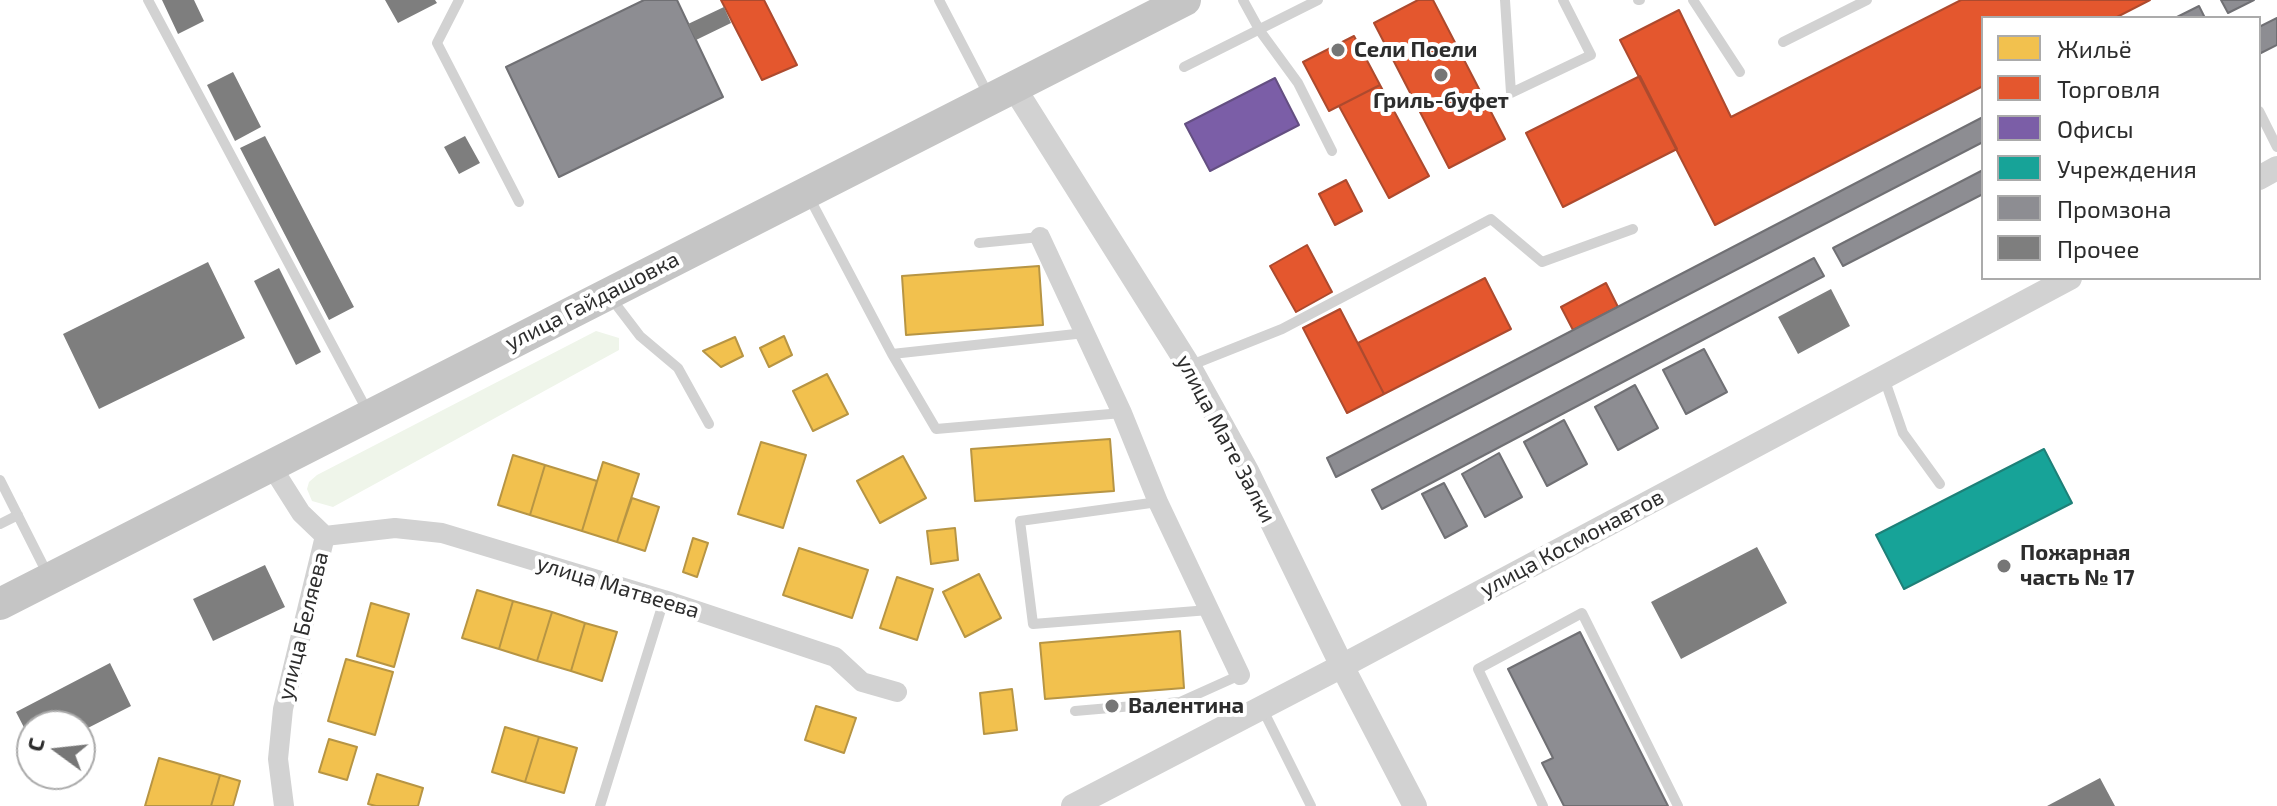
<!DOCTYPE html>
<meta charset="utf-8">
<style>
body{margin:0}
#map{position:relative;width:2277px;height:806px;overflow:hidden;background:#fff;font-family:"Exo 2",sans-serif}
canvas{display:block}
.legend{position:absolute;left:1981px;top:16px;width:280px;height:264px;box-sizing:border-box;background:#fff;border:2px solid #ababab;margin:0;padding:10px 14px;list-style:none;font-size:24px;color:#2d2d2d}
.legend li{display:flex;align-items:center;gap:16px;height:40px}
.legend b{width:40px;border:2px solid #ababab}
.north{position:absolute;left:16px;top:710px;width:80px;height:80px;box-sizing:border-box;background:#fff;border:2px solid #ababab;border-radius:50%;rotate:285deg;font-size:22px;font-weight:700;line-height:32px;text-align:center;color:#2d2d2d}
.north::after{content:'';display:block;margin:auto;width:28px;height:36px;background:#767676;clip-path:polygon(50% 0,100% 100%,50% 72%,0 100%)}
</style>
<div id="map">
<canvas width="2277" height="806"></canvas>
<ul class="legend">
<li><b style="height:22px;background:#f2c14e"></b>Жильё</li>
<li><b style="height:22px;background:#e4572e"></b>Торговля</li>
<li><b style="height:22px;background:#7b5ea7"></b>Офисы</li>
<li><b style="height:22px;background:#17a398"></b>Учреждения</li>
<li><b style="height:22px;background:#8d8d92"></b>Промзона</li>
<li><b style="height:22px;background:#7e7e7e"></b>Прочее</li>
</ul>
<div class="north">С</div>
</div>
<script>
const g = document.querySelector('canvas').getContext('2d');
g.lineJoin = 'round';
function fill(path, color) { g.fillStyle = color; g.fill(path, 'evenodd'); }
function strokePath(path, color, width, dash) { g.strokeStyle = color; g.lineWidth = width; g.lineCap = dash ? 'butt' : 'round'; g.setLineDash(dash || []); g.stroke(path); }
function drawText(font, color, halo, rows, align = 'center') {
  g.font = font + ' "Exo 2",sans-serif'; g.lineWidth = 8; g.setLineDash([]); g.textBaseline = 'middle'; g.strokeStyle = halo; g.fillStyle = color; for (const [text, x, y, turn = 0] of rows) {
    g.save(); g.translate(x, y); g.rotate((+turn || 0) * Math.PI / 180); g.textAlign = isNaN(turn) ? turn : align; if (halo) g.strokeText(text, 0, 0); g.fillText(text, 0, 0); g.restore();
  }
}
fill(new Path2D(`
 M596 331 619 338V350L333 507 312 501 307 489 309 482 317 475Z`), '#eff5ea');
const homes = new Path2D(`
 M1039 266 1043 325 906 335 902 276Z
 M784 336 792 355 769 367 760 348Z
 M735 337 743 356 721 367 703 351Z
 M827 374 848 414 813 431 793 391Z
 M1110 439 1114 491 975 501 971 449Z
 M761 442 806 455 783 528 738 514Z
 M513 455 545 465 530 515 498 505Z
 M903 456 926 498 880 523 857 481Z
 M603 462 639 474 617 542 582 531Z
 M545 465 597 481 582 531 530 515Z
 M632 498 659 507 645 551 617 542Z
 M955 528 958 560 931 564 927 531Z
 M693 538 708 543 697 577 683 572Z
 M799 548 868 570 852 618 783 595Z
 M979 574 1001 618 965 637 943 592Z
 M897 577 933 589 917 640 880 628Z
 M477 590 513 601 499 649 462 638Z
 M513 601 552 612 537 661 499 649Z
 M371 603 409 614 394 667 357 656Z
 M552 612 585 623 571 671 537 661Z
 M585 623 617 632 602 681 571 671Z
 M1180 631 1184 688 1045 699 1040 643Z
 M346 659 393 672 375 735 328 721Z
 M1012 689 1017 730 984 734 980 693Z
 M816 706 856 718 844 753 805 740Z
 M505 727 539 737 525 782 492 772Z
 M539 737 577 748 564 793 525 782Z
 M329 739 357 747 347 780 319 772Z
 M159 758 220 775 211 806H145Z
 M377 774 423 788 418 806H376L368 804Z
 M220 775 240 781 233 806H211Z`);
fill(homes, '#f2c14e');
strokePath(homes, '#b79544', 2);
const shops = new Path2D(`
 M721 0H764L797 65 762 80Z
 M1418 0H1433L1505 139 1449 168 1374 23Z
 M1961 0H2150L2115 18H1983V86L1715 225 1620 40 1679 10 1731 117Z
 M1354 36 1380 85 1329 111 1303 62Z
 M1640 76 1677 149 1563 207 1526 133Z
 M1380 85 1429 176 1389 198 1339 106Z
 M1346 180 1362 211 1335 225 1319 194Z
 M1307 245 1332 292 1296 312 1270 266Z
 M1485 278 1511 329 1384 394 1358 343Z
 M1606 283 1618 307 1573 330 1561 307Z
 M1340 309 1384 394 1347 413 1303 328Z`);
fill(shops, '#e4572e');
strokePath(shops, '#ad4a2e', 2);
const offices = new Path2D(`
 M1275 78 1299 125 1210 171 1185 124Z`);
fill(offices, '#7b5ea7');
strokePath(offices, '#644f82', 2);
const public = new Path2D(`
 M2044 449 2072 503 1904 589 1876 535Z`);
fill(public, '#17a398');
strokePath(public, '#1e8078', 2);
const industry = new Path2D(`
 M644 0H677L723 97 559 177 506 67Z
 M2221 0H2254L2228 13Z
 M2199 6 2205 18H2175Z
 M2277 18V45L2259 54V27Z
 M1983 117V142L1336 477 1327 458Z
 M1983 170V194L1843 266 1833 248Z
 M1814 258 1824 276 1382 509 1372 490Z
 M1704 349 1727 392 1686 414 1663 370Z
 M1635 385 1658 428 1618 450 1595 407Z
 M1564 420 1587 464 1547 486 1524 442Z
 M1499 453 1522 497 1485 517 1462 474Z
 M1444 483 1467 526 1445 538 1422 494Z
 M1580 632 1668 806H1564L1542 763 1553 758 1508 669Z`);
fill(industry, '#8d8d92');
strokePath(industry, '#707074', 2);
fill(new Path2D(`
 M162 0H194L204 21 178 34Z
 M385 0H435L437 3 398 23Z
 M724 7 731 23 696 40 688 24Z
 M233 72 261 127 235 141 207 85Z
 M265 136 354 307 329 320 240 148Z
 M465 136 480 163 459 174 444 147Z
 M208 262 245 338 99 409 63 334Z
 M279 268 321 352 296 365 254 281Z
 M1831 289 1850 326 1798 354 1778 317Z
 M1757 547 1787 603 1681 659 1651 602Z
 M265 565 285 607 213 641 193 599Z
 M110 663 131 706 80 732V726H32V743L16 712Z
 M2100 778 2115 806H2047Z`), '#7e7e7e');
strokePath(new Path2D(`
 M148 0 368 412
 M459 0 437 43 519 202
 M939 0 989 96
 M1243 0 1260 31 1298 83 1332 151
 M1505 0 1511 93 1591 55 1563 0
 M1638 0H1640
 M1693 0 1740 72
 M1783 42 1867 0
 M1184 67 1318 0
 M2259 111 2277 147
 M809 197 892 354 936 429 1122 413
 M979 243 1040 237
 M611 298 640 336 678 368 709 424
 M892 354 1085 333
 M1189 366 1282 329 1491 219 1542 262 1633 229
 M1884 378 1903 433 1940 484
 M0 480 48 575
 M1158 502 1020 521 1033 624 1209 610
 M0 524 18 515
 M1262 708 1311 806
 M1075 711 1180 702 1240 675
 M600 806 664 600
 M1543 806 1478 669 1582 613 1678 806`), '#d2d2d2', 10);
strokePath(new Path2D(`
 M1040 237 1122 413 1158 502 1240 675
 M270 464 301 513 325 536 283 709 278 759 284 806
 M325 536 395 528 442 533 664 600 835 657 862 682 897 692`), '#d2d2d2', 20);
strokePath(new Path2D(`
 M1013 86 1189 366 1247 471 1342 666 1415 806
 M2259 178 2277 168
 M1073 806 1342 666 2070 278`), '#d2d2d2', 24);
strokePath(new Path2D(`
 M0 604 1185 0`), '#c5c5c5', 32);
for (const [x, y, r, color] of [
 [1338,50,8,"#767676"],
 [1441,75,8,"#767676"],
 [2004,566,8,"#767676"],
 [1112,706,8,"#767676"]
]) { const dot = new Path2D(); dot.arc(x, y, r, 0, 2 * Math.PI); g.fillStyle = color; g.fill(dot); strokePath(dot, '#fff', 3); }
drawText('bold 22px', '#2d2d2d', '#fff', [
 ["Сели Поели",1354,50],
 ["Гриль-буфет",1441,101,"center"],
 ["Пожарная",2020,553],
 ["часть № 17",2020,578],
 ["Валентина",1128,706]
], 'left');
drawText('22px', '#2d2d2d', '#fff', [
 ["улица Гайдашовка",592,301,-27],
 ["улица Мате Залки",1226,439,62],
 ["улица Космонавтов",1572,543,-28],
 ["улица Матвеева",618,587,17],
 ["улица Беляева",303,626,-76]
]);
</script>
